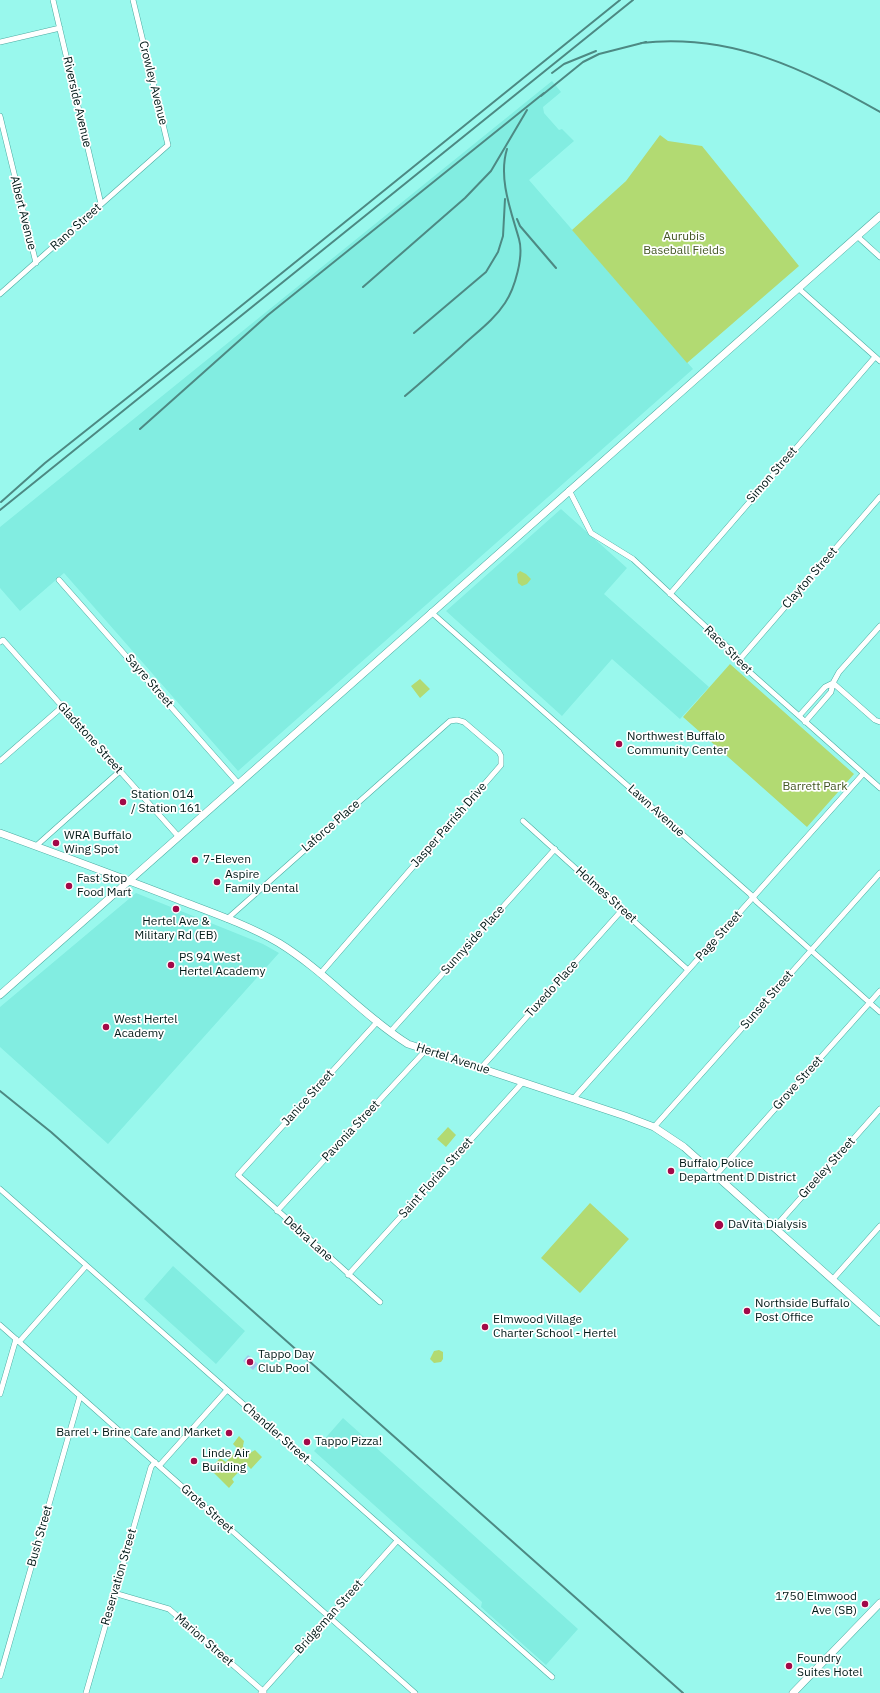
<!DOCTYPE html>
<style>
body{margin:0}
canvas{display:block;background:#99f8ed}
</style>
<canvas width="880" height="1693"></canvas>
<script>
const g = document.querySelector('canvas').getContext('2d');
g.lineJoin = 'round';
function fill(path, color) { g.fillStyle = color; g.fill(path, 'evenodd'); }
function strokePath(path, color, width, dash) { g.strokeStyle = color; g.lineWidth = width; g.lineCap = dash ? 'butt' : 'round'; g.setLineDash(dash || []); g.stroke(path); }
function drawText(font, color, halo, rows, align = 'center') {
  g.font = font + ' "IBM Plex Sans",sans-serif'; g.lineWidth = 3.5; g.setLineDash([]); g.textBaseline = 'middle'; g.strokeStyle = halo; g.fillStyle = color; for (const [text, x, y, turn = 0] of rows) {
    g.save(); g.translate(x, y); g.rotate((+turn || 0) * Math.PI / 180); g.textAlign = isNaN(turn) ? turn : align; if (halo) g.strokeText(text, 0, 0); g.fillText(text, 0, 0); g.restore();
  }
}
fill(new Path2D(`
 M552 81 561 92 543 107 544 113 559 130 562 129 574 141 529 180 693 369 238 771 64 573 20 611 0 588V527Z
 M561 509 627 568 604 594 709 687 680 719 612 659 562 716 446 611Z
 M136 893 263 944 279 953 108 1144 0 1047V1007Z
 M173 1266 245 1331 216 1364 144 1299Z
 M343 1418 578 1629 546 1665 481 1607 482 1602 314 1451Z`), '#82ede1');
fill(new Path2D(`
 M660 135 668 141 702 146 799 266 687 363 572 230 626 181Z
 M520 571 526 574 531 579 527 584 522 586 518 583 517 574Z
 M730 664 854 774 807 827 683 717Z
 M420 679 430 689 420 698 411 686Z
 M448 1127 456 1135 446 1147 437 1139Z
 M590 1203 629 1239 580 1293 541 1258Z
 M439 1350 443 1352V1359L441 1362 434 1363 430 1359 434 1351Z
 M239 1436 244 1441 243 1446 245 1451 250 1453 255 1450 262 1457 251 1469 246 1464 232 1479 234 1482 229 1488 210 1469 220 1458 226 1462 238 1449 233 1444Z`), '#b2da72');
fill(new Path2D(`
 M248 1355 258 1364 253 1370 243 1361Z`), '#a0c9ee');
const street = new Path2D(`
 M53 0 101 204
 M0 42 60 28
 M0 116 36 263
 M857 236 880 257
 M798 288 880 361
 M0 294 168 145 133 0
 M569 490 591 533 633 559 735 654 744 667 880 788
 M59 580 238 783
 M670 594 875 357
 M431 612 750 894 757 902 880 1012
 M880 626 839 672 833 683 875 720 880 722
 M0 642 3 640 178 836
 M740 659 880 497
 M799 716 825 687 833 683
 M805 722 831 692 833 683
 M0 761 62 707
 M523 821 688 970
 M36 846 120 771
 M227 919 450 721 457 720 464 722 499 752 501 756V765L320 974
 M378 1021 238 1175 380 1302
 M391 1031 555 849
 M481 1068 622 910
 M574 1098 863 774
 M654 1127 880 873
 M716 1175 880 991
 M0 1189 552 1677
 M277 1211 425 1051
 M775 1227 880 1109
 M348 1275 523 1082
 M833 1279 880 1226
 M0 1325 415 1693
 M19 1342 86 1266
 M0 1394 16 1339
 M159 1466 227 1390
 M114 1593 169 1609 264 1692
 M0 1676 80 1396
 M86 1693 151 1467 155 1462
 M261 1693 397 1541`);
const secondary = new Path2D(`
 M0 833C60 855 120 877 179 900 213 913 248 925 279 943 326 972 362 1015 408 1044L625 1116 654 1127 684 1147 880 1322
 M0 995 880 216
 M793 1693 880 1603`);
strokePath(street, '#4baba1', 6);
strokePath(secondary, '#4baba1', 8);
strokePath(street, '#fff', 5);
strokePath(secondary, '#fff', 7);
strokePath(new Path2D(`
 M641 43C732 33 804 69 880 112
 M552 73 564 64 596 51
 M541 96 583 62 599 54 646 42
 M517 219 520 226 556 268
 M363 287 465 198 491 171 527 110
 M414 333 486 272 498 252 503 236 505 199
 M405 396C424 380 443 363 462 346 477 332 494 320 505 303 515 288 524 256 519 239 511 211 498 178 507 149
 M140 429 268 315 544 93
 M1 502 45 463 137 390 620 0
 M0 510 633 0
 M0 1091 51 1132 683 1693`), '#4d8983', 2);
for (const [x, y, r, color] of [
 [619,744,4,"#a20948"],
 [123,802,4,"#a20948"],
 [56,843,4,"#a20948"],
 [195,860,4,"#a20948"],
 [217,882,4,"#a20948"],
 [69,886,4,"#a20948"],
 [176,909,4,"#a20948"],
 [171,965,4,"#a20948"],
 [106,1027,4,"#a20948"],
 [671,1171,4,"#a20948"],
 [719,1225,5,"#a20948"],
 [747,1311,4,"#a20948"],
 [485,1327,4,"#a20948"],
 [250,1362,4,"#a20948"],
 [229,1433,4,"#a20948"],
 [307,1442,4,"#a20948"],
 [194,1461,4,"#a20948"],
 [865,1604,4,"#a20948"],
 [789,1666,4,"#a20948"]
]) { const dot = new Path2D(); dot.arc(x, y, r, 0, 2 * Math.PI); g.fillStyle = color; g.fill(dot); strokePath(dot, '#fff', 1.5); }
drawText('12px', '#001917', '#fff', [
 ["Crowley Avenue",153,83,76],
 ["Riverside Avenue",77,102,77],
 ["Albert Avenue",23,213,76],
 ["Rano Street",76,227,-42],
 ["Simon Street",772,475,-49],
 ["Clayton Street",810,578,-49],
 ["Race Street",728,650,45],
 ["Sayre Street",149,681,49],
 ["Gladstone Street",90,738,48],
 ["Lawn Avenue",656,811,42],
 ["Jasper Parrish Drive",449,825,-49],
 ["Laforce Place",331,826,-41],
 ["Holmes Street",606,895,42],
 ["Page Street",719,936,-48],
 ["Sunnyside Place",473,940,-48],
 ["Tuxedo Place",552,989,-48],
 ["Sunset Street",767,1000,-49],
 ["Hertel Avenue",453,1059,18],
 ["Grove Street",798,1083,-48],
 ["Janice Street",308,1098,-48],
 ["Pavonia Street",351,1131,-47],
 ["Greeley Street",827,1168,-48],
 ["Saint Florian Street",436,1178,-48],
 ["Debra Lane",308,1239,42],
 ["Chandler Street",276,1433,41],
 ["Grote Street",207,1509,42],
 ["Bush Street",40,1536,-74],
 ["Reservation Street",119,1577,-74],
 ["Bridgeman Street",329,1617,-48],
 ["Marion Street",204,1640,41]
]);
drawText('12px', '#435723', '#fff', [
 ["Aurubis",684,237],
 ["Baseball Fields",684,251],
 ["Barrett Park",815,787]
]);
drawText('12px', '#001917', '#fff', [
 ["Northwest Buffalo",627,737],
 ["Community Center",627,751],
 ["Station 014",131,795],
 ["/ Station 161",131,809],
 ["WRA Buffalo",64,836],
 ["Wing Spot",64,850],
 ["7-Eleven",203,860],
 ["Aspire",225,875],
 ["Family Dental",225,889],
 ["Fast Stop",77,879],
 ["Food Mart",77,893],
 ["Hertel Ave &",176,922,"center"],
 ["Military Rd (EB)",176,936,"center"],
 ["PS 94 West",179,958],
 ["Hertel Academy",179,972],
 ["West Hertel",114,1020],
 ["Academy",114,1034],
 ["Buffalo Police",679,1164],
 ["Department D District",679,1178],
 ["DaVita Dialysis",728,1225],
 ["Northside Buffalo",755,1304],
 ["Post Office",755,1318],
 ["Elmwood Village",493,1320],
 ["Charter School - Hertel",493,1334],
 ["Tappo Day",258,1355],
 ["Club Pool",258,1369],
 ["Barrel + Brine Cafe and Market",221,1433,"right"],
 ["Tappo Pizza!",315,1442],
 ["Linde Air",202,1454],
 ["Building",202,1468],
 ["1750 Elmwood",857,1597,"right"],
 ["Ave (SB)",857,1611,"right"],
 ["Foundry",797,1659],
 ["Suites Hotel",797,1673]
], 'left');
</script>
